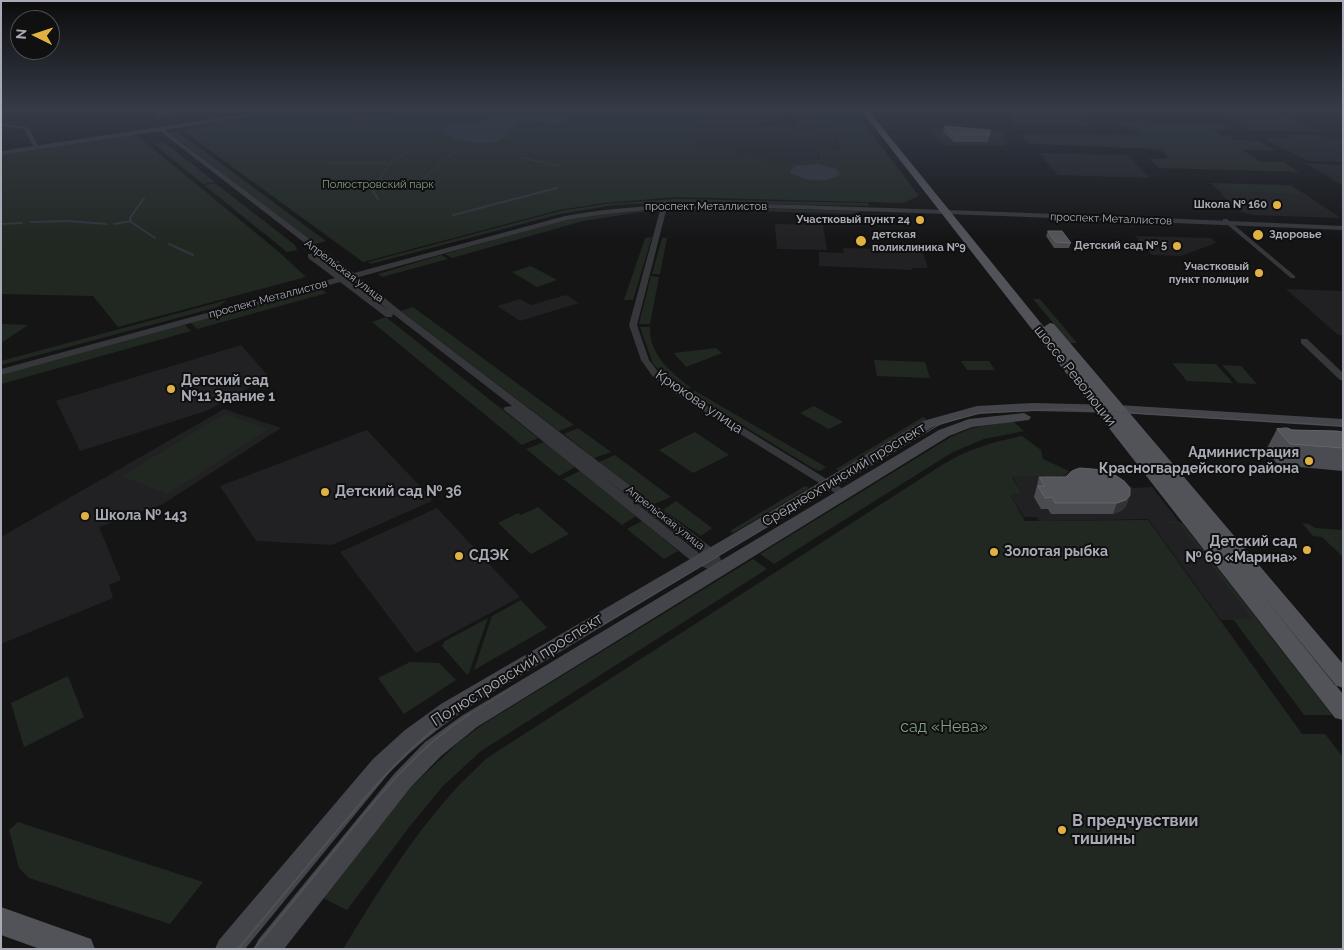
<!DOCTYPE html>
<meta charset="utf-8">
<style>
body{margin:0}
#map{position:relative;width:1344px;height:950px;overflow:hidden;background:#151516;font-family:Raleway,sans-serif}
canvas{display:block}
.frame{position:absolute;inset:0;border:2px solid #a8abb5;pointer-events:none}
.north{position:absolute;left:10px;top:10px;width:50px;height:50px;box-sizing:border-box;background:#101011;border:1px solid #4d4e53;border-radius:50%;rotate:274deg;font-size:14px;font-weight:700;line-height:20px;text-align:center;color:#a8abb5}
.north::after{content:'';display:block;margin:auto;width:18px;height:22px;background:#e1b242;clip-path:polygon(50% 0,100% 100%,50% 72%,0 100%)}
</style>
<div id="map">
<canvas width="1344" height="950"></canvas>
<div class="frame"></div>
<div class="north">N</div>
</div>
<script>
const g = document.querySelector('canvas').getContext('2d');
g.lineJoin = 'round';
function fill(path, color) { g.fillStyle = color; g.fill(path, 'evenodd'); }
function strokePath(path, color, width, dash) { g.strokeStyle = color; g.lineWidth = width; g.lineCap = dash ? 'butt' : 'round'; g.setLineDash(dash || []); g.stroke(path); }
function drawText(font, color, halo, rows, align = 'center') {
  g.font = font + ' Raleway,sans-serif'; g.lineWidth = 4; g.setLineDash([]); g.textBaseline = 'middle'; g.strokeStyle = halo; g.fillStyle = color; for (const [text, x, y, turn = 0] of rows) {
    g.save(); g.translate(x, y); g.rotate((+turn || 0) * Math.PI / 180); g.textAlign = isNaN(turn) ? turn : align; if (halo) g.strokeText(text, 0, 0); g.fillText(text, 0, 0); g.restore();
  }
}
fill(new Path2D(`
 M1014 110H1074L1093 126 1012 124Z
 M1218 110 1278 111 1319 132 1249 130Z
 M704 124 833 127 839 150H818V162L800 163H766L739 158 737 157 738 148 699 147Z
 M928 128 992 130 1001 132 1009 143 1002 146 943 145Z
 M1285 134 1319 135 1326 139H1343V162L1309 161 1279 147 1262 137 1290 138Z
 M1039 153 1127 155 1150 178 1058 175Z
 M1305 163 1343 165V184H1340Z
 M1210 183 1291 185 1341 218 1253 215 1242 212 1220 194H1223Z
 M775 224 823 225 827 250 777 249Z
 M1135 236 1211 238 1216 243 1181 256 1152 255Z
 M843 248 922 250 928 268H912L913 270 819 266V252L844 253Z
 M1286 289 1343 291V335H1338Z
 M566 295 579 303 520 321 497 306 520 299 531 305Z
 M241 345 269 377 206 411 80 451 56 401Z
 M224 409 281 428 163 504 99 527 121 580 109 585 113 598 1 644V537Z
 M367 430 432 499 430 502 332 545 256 541 220 486Z
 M1069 471H1074L1123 481 1133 488 1152 487 1256 620H1221L1148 519 1039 521 1037 517H1024L1010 495 1022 494 1013 477 1063 476Z
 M437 508 520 597 416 653 340 552Z`), '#212123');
fill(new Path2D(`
 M289 110H343L357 118 415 110H782L785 118 773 119 772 123H760L759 125 704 124 699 147 738 148 737 157 742 158 739 155H748L772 160 764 162 787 163 781 160 794 162 789 163H800L799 160H819L818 150H840L833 127 797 126 795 118H792L790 110H854L919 196 903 203 676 197 604 203 559 210 363 262 183 131 211 125 178 128Z
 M1117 121 1223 125 1230 130H1214L1222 136H1230L1235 140 1259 141 1276 151 1243 150 1260 162H1284L1299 172 1159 168 1149 159H1165L1168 156 1162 151 1155 149 1034 144 1028 143 1021 134 1138 135 1140 134C1133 127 1125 128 1117 121Z
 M798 129 813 130 816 142 796 141 795 130Z
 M177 131 326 241 316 244 308 240 169 132Z
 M135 134 279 252 306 277 118 327 93 296 1 294V154Z
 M162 142 170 147 215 182 203 184 154 144Z
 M215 183 295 245 297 250 287 252 204 185Z
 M1216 183 1290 186 1302 194 1226 191Z
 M675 199 868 203 869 206 676 202 614 205 560 214 371 264 368 262 560 211 605 204Z
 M674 206 858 211 859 214 674 209Z
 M660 209 583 221 452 258 445 254 554 222 583 216Z
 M652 237 633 300H624L645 238Z
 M662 238H667L660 274H652Z
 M441 255 448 259 382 277 378 274Z
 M531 266 557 280 537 287 512 272Z
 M651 276 659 277 650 324H639Z
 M320 288 327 293 197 329 190 322Z
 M1033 299H1040L1077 343H1070Z
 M227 300 218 307 1 365V361Z
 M413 307 574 425 559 431 401 311Z
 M386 317 538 438 522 445 372 322Z
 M1 324 28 325 1 343Z
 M184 324 191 331 1 384V374Z
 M640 327H650C649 355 671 372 691 388L685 390 667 378 653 364Z
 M716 348 722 353 686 367 674 353Z
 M874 360 925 362 930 378 877 376Z
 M961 361H989L995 370H967Z
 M1172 363 1216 364 1233 383 1187 381Z
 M1222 365 1241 366 1257 384 1238 383Z
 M695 391 826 467 820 471 814 469 690 393Z
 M814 406 843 422 829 429 800 413Z
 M225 414 268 429 167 494 122 476Z
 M923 417 927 419 839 471 836 469Z
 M1013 421 1024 431 984 439 953 452 774 564 760 554 951 437 972 428Z
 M578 428 611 452 594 458 564 434Z
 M695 432 729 455 693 473 659 450Z
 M1022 436 1041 450 1043 459 1069 471 1062 476 1012 477 1022 494 1010 495 1025 521 1148 520 1302 734H1325L1343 757V949H343C376 895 409 841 451 794 462 781 475 770 487 758L942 465C968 449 993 442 1022 436Z
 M544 442 575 467 559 476 526 449Z
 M615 455 671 497 654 504 599 462Z
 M580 471 636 516 622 525 563 479Z
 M805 486 809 488 733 533 730 531Z
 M676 501 712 528 701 536 663 510Z
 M538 507 569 534 531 554 498 523 518 513 521 515Z
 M1169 520 1182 523 1332 715H1304L1233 619H1253L1179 523H1171Z
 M642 521 678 551 664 559 627 529Z
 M1302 523 1309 524 1315 528 1343 530V557L1322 537 1313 536Z
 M753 559 767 569 481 751 443 786 410 826 347 910 323 898 409 789 459 742 485 723Z
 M521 600 547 628 474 670 492 616Z
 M488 618 469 673 467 675 442 646 445 641Z
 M410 662 439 663 456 680 404 714 378 678Z
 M68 676 84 717 24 747 11 703Z
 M18 822 203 882 170 924 29 878 19 868 9 830Z`), '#212822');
fill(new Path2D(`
 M531 110H569L571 112 565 122C550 127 536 118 522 122 512 125 509 134 502 139 488 148 448 142 441 128L448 125H475L495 116Z
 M817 164 837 169 840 174C828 184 804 181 791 173L790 171 795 166Z`), '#2f373e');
strokePath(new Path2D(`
 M502 147 513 154
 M518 157 559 166
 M326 163H387
 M424 178 458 149
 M378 181 391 162 410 150`), '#2f373e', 1);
strokePath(new Path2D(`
 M144 198 130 218 131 222 155 238
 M378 199 373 191 378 180
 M453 215 557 188
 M31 222 69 221 106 224
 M1 224 22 223
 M114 224 131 221
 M169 244 193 255`), '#2f373e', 2);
fill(new Path2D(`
 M1 124 28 127 39 148 35 149 24 129 1 126Z
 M665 201 668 203 637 325 649 360 659 373 685 392 848 492 849 494 848 496H840L679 396 653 377 641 360 629 325 662 203Z
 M1223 219H1227L1295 276V278H1291L1223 221Z
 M1301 339H1307L1343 373V380H1340L1301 343Z`), '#36373b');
fill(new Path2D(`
 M272 110H286L165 130 354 273 565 216C672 197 781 205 889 208 1040 213 1192 219 1343 226V230C1192 224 1041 217 889 212 781 209 673 201 566 220L359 277 398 309 716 551 727 570 725 574H715L712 568 708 569 694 563 503 409 505 407 512 406 393 314 392 317H386L340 282 1 375V369L335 278 308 258V254H314L343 276 346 275 160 131 1 155V151ZM351 279 389 311 348 280ZM598 473 706 557H704Z`), '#36373b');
fill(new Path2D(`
 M1033 403 1118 405 1343 419V427L1118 413 1033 411 977 414 933 427 480 700C447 721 416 745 389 773L245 949H215L219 940 373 759 405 730 441 704 728 537 923 421 977 406Z
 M1024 413 1031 417 1029 420 972 427 949 436 477 727 441 756 410 788 284 949H254L258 940 394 774 425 742 463 715 939 430 969 419Z`), '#44454b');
fill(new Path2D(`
 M861 110H868L1044 327 1050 323 1054 324 1343 664V688L1335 685 1262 595 1343 694V720L1335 718Z
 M1 907 91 939 95 949H40L1 935Z`), '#525359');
strokePath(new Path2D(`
 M453 715 476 700 942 423 981 413 1067 409 1343 426
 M468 715 512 688`), '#4f5056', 1);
strokePath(new Path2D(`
 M238 949C269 912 300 875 331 838 369 793 406 747 455 714
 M254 949C284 913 314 876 343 840 381 793 419 746 470 714`), '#4f5056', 2);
fill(new Path2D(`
 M153 110H172L173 115 160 117Z
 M944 126 990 135 988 142H954L943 132Z
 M1048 231 1071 243 1069 248H1054L1046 236Z
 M1277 429 1343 432V471L1278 465 1266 450Z
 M1039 477 1130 495 1126 506 1121 511 1113 514H1051L1048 509H1041L1034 497Z`), '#4b4c51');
fill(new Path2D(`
 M158 110H172L173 115 160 117Z
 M223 110H236L237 112 224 114Z
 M1130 495 1126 506 1121 511 1113 514 1117 503Z`), '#313235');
const building = new Path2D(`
 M944 126 990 130V135H955Z
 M1048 231H1062L1071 243 1056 242Z
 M1287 428 1292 430 1337 431 1343 432V448L1290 444 1277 429Z
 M1080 468 1104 470 1115 475 1124 481 1130 488V495L1126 500 1117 503H1055L1052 497 1045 498 1038 486H1045L1039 477H1066L1072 471Z`);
fill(building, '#55565b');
strokePath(building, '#626469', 1);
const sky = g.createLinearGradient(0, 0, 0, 243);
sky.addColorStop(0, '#0c0c0c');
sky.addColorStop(0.45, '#353b47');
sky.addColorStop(1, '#353b4700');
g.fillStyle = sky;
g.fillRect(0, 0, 1344, 243);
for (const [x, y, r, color] of [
 [1277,205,5,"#e1b242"],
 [920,220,5,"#e1b242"],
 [1258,235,6,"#e1b242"],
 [861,241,6,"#e1b242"],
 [1177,246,5,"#e1b242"],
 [1259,273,5,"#e1b242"],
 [171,389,5,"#e1b242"],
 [1309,461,5,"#e1b242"],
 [325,492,5,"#e1b242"],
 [85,516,5,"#e1b242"],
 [1307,550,5,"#e1b242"],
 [994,552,5,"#e1b242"],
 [459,556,5,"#e1b242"],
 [1062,830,5,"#e1b242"]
]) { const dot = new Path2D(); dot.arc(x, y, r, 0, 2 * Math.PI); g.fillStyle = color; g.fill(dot); strokePath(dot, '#101011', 2); }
drawText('11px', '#809e83', '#101011', [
 ["Полюстровский парк",378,185]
]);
drawText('bold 11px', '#a8abb5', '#101011', [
 ["Школа № 160",1267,205],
 ["Участковый пункт 24",910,220],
 ["детская",872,235,"left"],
 ["поликлиника №9",872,248,"left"],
 ["Здоровье",1269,235,"left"],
 ["Детский сад № 5",1167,246],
 ["Участковый",1249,267],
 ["пункт полиции",1249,280]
], 'right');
drawText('11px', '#a8abb5', '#101011', [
 ["проспект Металлистов",706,207],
 ["проспект Металлистов",1111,219,2],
 ["Апрельская улица",344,271,37],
 ["проспект Металлистов",268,299,-15],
 ["Апрельская улица",665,518,38]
]);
drawText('14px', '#a8abb5', '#101011', [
 ["шоссе Революции",1075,376,52],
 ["Крюкова улица",699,402,34],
 ["Среднеохтинский проспект",844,475,-31]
]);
drawText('bold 14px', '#a8abb5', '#101011', [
 ["Детский сад",181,381],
 ["№11 Здание 1",181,397],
 ["Администрация",1299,453,"right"],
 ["Красногвардейского района",1299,469,"right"],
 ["Детский сад № 36",335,492],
 ["Школа № 143",95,516],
 ["Детский сад",1297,542,"right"],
 ["№ 69 «Марина»",1297,558,"right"],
 ["Золотая рыбка",1004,552],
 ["СДЭК",469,556]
], 'left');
drawText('16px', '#a8abb5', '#101011', [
 ["Полюстровский проспект",517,670,-32]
]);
drawText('16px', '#809e83', '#101011', [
 ["сад «Нева»",944,727]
]);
drawText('bold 16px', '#a8abb5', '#101011', [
 ["В предчувствии",1072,821],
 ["тишины",1072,839]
], 'left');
</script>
